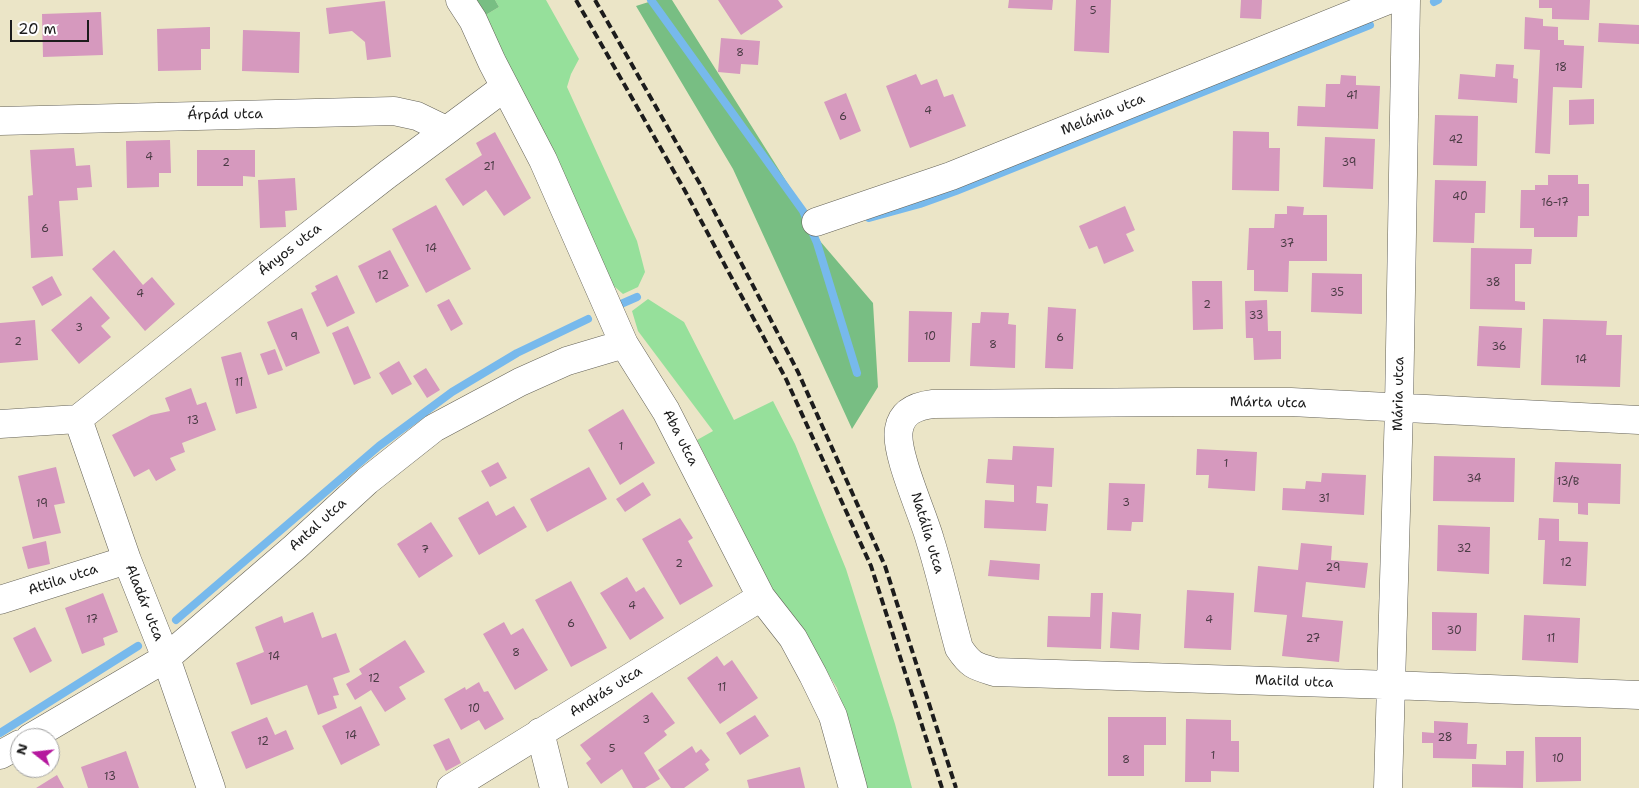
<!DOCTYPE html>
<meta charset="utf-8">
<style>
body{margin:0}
#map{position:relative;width:1639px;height:788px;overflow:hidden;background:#ebe5c7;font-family:"Shantell Sans",sans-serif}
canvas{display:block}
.north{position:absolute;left:10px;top:728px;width:50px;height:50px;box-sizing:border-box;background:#fff;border:1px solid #a4a4a4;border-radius:50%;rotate:286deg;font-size:14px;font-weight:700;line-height:20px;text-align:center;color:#1c1c1c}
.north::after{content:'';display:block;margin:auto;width:18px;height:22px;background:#b5179e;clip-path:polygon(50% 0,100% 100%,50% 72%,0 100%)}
.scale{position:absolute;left:10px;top:20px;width:79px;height:22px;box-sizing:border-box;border:2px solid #1c1c1c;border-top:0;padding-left:6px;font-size:15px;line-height:18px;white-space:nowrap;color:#1c1c1c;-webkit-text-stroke:4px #fff;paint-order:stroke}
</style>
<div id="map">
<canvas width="1639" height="788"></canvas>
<div class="north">N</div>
<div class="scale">20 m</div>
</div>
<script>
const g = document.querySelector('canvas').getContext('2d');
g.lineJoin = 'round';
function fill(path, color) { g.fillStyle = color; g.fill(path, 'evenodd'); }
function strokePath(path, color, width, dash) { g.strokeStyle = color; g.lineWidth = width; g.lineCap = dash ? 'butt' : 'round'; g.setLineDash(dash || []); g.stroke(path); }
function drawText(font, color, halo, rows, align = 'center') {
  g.font = font + ' "Shantell Sans",sans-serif'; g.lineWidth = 4; g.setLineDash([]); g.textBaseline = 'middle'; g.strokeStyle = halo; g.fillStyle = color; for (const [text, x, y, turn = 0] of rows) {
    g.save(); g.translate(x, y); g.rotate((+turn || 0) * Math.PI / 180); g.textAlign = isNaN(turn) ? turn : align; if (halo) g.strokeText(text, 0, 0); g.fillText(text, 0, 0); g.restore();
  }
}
fill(new Path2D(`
 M495 0H546L579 59 571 74 567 87 637 241 645 272 638 287 623 294 607 280 479 19 499 7Z
 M648 299 684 322 734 420 773 401 795 444 846 569 895 724 912 788H863L853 740 837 688 804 635 770 589 738 520 697 440 713 431 638 331 632 311Z`), '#96e09b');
fill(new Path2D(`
 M467 0H495L499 7 479 19Z
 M655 0H672L805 211 820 241 873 303 878 387 852 429 733 169 636 6Z`), '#78be83');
strokePath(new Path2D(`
 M651 0 803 211 817 243 857 373
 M1434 2 1438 0
 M869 218 920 204 956 191 1370 25
 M621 304 637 297
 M176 620 379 446 452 392 517 353 588 319
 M0 733 138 646`), '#77b9ec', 8);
fill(new Path2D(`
 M718 0H778L783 7 741 35Z
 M1009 0H1053L1052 10 1008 8Z
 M1076 0H1111L1109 53 1074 51Z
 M1241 0H1262L1261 19 1240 18Z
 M1539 0H1590L1589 20 1552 19V8H1539Z
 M385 1 391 57 367 60 365 42 352 31 329 34 326 8Z
 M101 12 103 55 43 57 42 14Z
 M1525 17 1543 19V26L1558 27V40H1564V45L1584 46 1582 88 1553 87 1550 154 1535 153 1540 50 1524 49Z
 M1599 23 1639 25V44L1598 42Z
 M210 27V49H201V70L158 71 157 29Z
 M243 30 300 32 299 73 242 71Z
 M721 38 760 41 758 65 741 64 740 74 718 72Z
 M1496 64 1514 65 1513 78 1518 79 1517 103 1458 99 1460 74 1495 77Z
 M916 74 921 85 937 79 944 97 953 94 966 126 910 148 886 86Z
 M1341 75 1356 76V85L1380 86 1378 129 1297 126 1298 106 1325 107 1326 84H1340Z
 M846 93 861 131 840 140 824 102Z
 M1594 99V124L1569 125V100Z
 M1435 115 1478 116 1477 166 1433 165Z
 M1233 131 1269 132V148H1280L1279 191 1232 190Z
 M495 132 531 198 504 216 486 190 463 206 445 179 482 155 476 143Z
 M1325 137 1375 139 1373 189 1323 187Z
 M170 140 171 173H159V187L127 188 126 141Z
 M74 148 76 166 90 165 92 187 77 188 78 200 59 201 63 256 31 258 28 196 33 195 30 150Z
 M197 150H255V177L243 176V186H197Z
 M1548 175H1578V184H1589V216H1578L1577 237H1534V228H1520L1521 190H1535V185H1548Z
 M295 178 297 210 285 211 286 227 260 228 258 180Z
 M1435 180 1486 181 1485 213H1475L1474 243 1433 242Z
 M436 205 471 269 426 293 392 229Z
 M1125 206 1135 230 1126 234 1134 251 1104 264 1097 246 1089 249 1079 226Z
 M1287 206 1304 207 1303 215H1327V261H1289L1288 292 1254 291V270H1247L1249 228H1274L1275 214H1287Z
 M1471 248 1532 249 1531 264H1515V301L1525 302V310L1470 309Z
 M114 250 143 285 152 277 175 304 145 331 92 269Z
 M390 250 409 286 376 303 358 266Z
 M1312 273 1362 274V314L1311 312Z
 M337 275 355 313 327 327 311 293 317 290 315 286Z
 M52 276 62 295 42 306 32 287Z
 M1192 281H1222L1223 329 1193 330Z
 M91 296 110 318 101 326 111 337 79 364 51 330Z
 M449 299 463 324 451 331 437 305Z
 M1267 300 1268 331H1281V359L1254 360 1253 338H1246L1245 301Z
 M1048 307 1076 309 1073 369 1045 368Z
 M302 308 320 353 286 367 267 322Z
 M909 311 952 312 950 362H908Z
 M981 312 1009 313 1008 324 1016 325 1015 368 970 366 972 323H980Z
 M1543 319 1607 321 1606 335H1622L1620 387 1541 385Z
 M35 320 38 360 0 363V323Z
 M348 326 371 378 354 385 332 333Z
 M1479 326 1522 328 1520 368 1477 366Z
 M275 349 283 370 268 375 260 354Z
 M241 352 257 408 236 414 221 357Z
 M399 361 412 384 392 395 379 373Z
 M426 368 440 390 427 398 413 376Z
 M191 388 197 405 206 402 216 430 182 443 185 452 170 458 176 470 156 481 149 469 134 477 112 435 151 415 170 411 165 398Z
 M623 409 655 463 620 485 588 430Z
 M1013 446 1054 448 1052 487 1037 486 1036 503 1048 504 1046 531 984 528 985 500 1014 502V485L986 483 988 459 1012 460Z
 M1197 449 1257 452 1255 491 1208 488 1209 475H1196Z
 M1434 456 1515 458 1514 502 1433 501Z
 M498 462 507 478 490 487 481 471Z
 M1555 462 1621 464 1620 504 1588 503V515L1578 514V503L1553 502Z
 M56 467 65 503 54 505 61 533 33 539 18 476Z
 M589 467 607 499 547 532 530 499Z
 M1322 473 1366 475 1364 515 1282 510 1283 488 1305 489 1306 481 1321 482Z
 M643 482 651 495 625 512 616 499Z
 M1109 483 1145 484 1143 522H1132L1131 531 1107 530Z
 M488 501 496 516 514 506 527 527 479 555 458 518Z
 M680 518 693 538 688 541 713 586 680 605 642 539Z
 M1539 518 1559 519V541L1588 542 1586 586 1543 584 1545 540H1538Z
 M431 522 453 556 419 578 397 544Z
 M1438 525 1490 527 1489 574 1437 571Z
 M46 541 50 564 28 569 22 547Z
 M1301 543 1332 546 1331 560 1368 563 1365 588 1306 582 1302 617 1343 621 1339 662 1282 656 1287 615 1254 612 1258 566 1298 570Z
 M990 560 1040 564 1039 580 988 576Z
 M627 577 636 592 644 587 664 618 630 640 600 593Z
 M571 581 607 648 571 667 535 600Z
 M1187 590 1234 593 1231 650 1184 648Z
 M103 593 118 632 103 638 105 645 82 654 65 608Z
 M1091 593H1103L1101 649 1047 647 1048 616 1090 617Z
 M313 612 322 638 336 633 350 672 333 678 339 695 333 696 337 708 318 715 307 685 251 705 236 663 264 652 255 627 282 616 284 623Z
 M1112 612 1141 614 1139 650 1110 648Z
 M1432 612 1477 613 1476 651 1432 650Z
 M1524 615 1580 618 1578 663 1522 660Z
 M504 622 511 635 523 628 548 670 515 690 483 634Z
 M35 627 52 661 30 673 13 638Z
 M405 640 425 672 399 687 406 699 385 712 371 690 355 700 346 684 362 674 359 669Z
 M717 656 724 666 732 660 758 698 720 724 687 678Z
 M479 682 484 692 488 691 504 719 485 730 479 720 461 730 444 699 465 687 466 690Z
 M652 692 675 723 664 731 667 735 644 753 660 779 645 788H633L622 769 601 784 586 763 591 759 580 745Z
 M361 706 380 745 341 765 322 726Z
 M755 715 769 736 740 755 726 733Z
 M267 717 275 735 286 730 294 749 246 769 231 732Z
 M1108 717H1166V745H1144V776H1108Z
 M1186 719 1231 720V741H1239V772L1211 771V782H1185Z
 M1434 721 1468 723 1467 744H1477L1476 759 1433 758V743H1422V732L1434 733Z
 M1535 737H1581V781L1536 782Z
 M449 738 461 763 446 771 433 745Z
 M692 746 696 753 701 749 710 760 705 764 709 770 684 788H671L658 770Z
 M126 751 139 788H88L81 767Z
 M1506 751H1524L1523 788 1472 787V764L1506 765Z
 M800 767 805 788H749L747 780Z
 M57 775 64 788H36Z`), '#d699be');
const minor = new Path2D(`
 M460 0 473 20 492 62 543 160 624 344 666 411 761 597 793 638 813 675 833 716 853 788
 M0 121 394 111 417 116 446 130
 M816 222 951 176 1388 0
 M78 419 266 269 388 174 505 87
 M78 419 127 560 166 658 211 788
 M1639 420 1291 402H1175L933 404C916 406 902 412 899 429 894 452 923 514 930 540 941 575 949 612 959 648 971 666 975 666 995 672L1391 685 1639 695
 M0 424 78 419
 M0 600 127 560
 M540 732 554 788
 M30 738 166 658 295 547 367 481 434 428 520 382 567 361 624 344
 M0 755 20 744
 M451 788 761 597
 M1388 788 1399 408 1406 0`);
strokePath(minor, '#646258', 29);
strokePath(minor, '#fff', 28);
strokePath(new Path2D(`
 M576 0 684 189 786 379 871 566 942 788
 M595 0 700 184 798 372 885 566 956 788`), '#1c1c1c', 4, [8, 4]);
drawText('11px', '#4a3b44', null, [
 ["5",1093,11],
 ["8",740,53],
 ["18",1561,68],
 ["41",1352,96],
 ["4",928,111],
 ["6",843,117],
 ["42",1456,140],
 ["4",149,157],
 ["2",226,163],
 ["39",1349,163],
 ["21",489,167],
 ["40",1460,197],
 ["16-17",1555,203],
 ["6",45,229],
 ["37",1287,244],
 ["14",431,249],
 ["12",383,276],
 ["38",1493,283],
 ["35",1337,293],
 ["4",140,294],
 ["2",1207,305],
 ["33",1256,316],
 ["3",79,328],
 ["9",294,337],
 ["10",930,337],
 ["6",1060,338],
 ["2",18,342],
 ["8",993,345],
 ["36",1499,347],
 ["14",1581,360],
 ["11",239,383],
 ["13",193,421],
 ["1",621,447],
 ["1",1226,464],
 ["34",1474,479],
 ["13/B",1568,482],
 ["31",1324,499],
 ["3",1126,503],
 ["19",42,504],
 ["32",1464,549],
 ["7",425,550],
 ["12",1566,563],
 ["2",679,564],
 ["29",1333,568],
 ["4",632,606],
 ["17",92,620],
 ["4",1209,620],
 ["6",571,624],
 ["30",1454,631],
 ["27",1313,639],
 ["11",1551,639],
 ["8",516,653],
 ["14",274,657],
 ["12",374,679],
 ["11",722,688],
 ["10",474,709],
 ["3",646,720],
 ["14",351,736],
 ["28",1445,738],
 ["12",263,742],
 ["5",612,749],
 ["1",1213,756],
 ["10",1558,759],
 ["8",1126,760],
 ["13",110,777]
]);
drawText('14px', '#1c1c1c', '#fff', [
 ["Árpád utca",225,115,-1],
 ["Melánia utca",1103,115,-22],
 ["Ányos utca",290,250,-38],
 ["Mária utca",1399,394,-89],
 ["Márta utca",1268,403,1],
 ["Aba utca",680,438,63],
 ["Antal utca",318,525,-42],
 ["Natália utca",927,533,73],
 ["Attila utca",63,580,-18],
 ["Aladár utca",144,603,68],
 ["Matild utca",1294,682,2],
 ["András utca",606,692,-32]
]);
</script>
